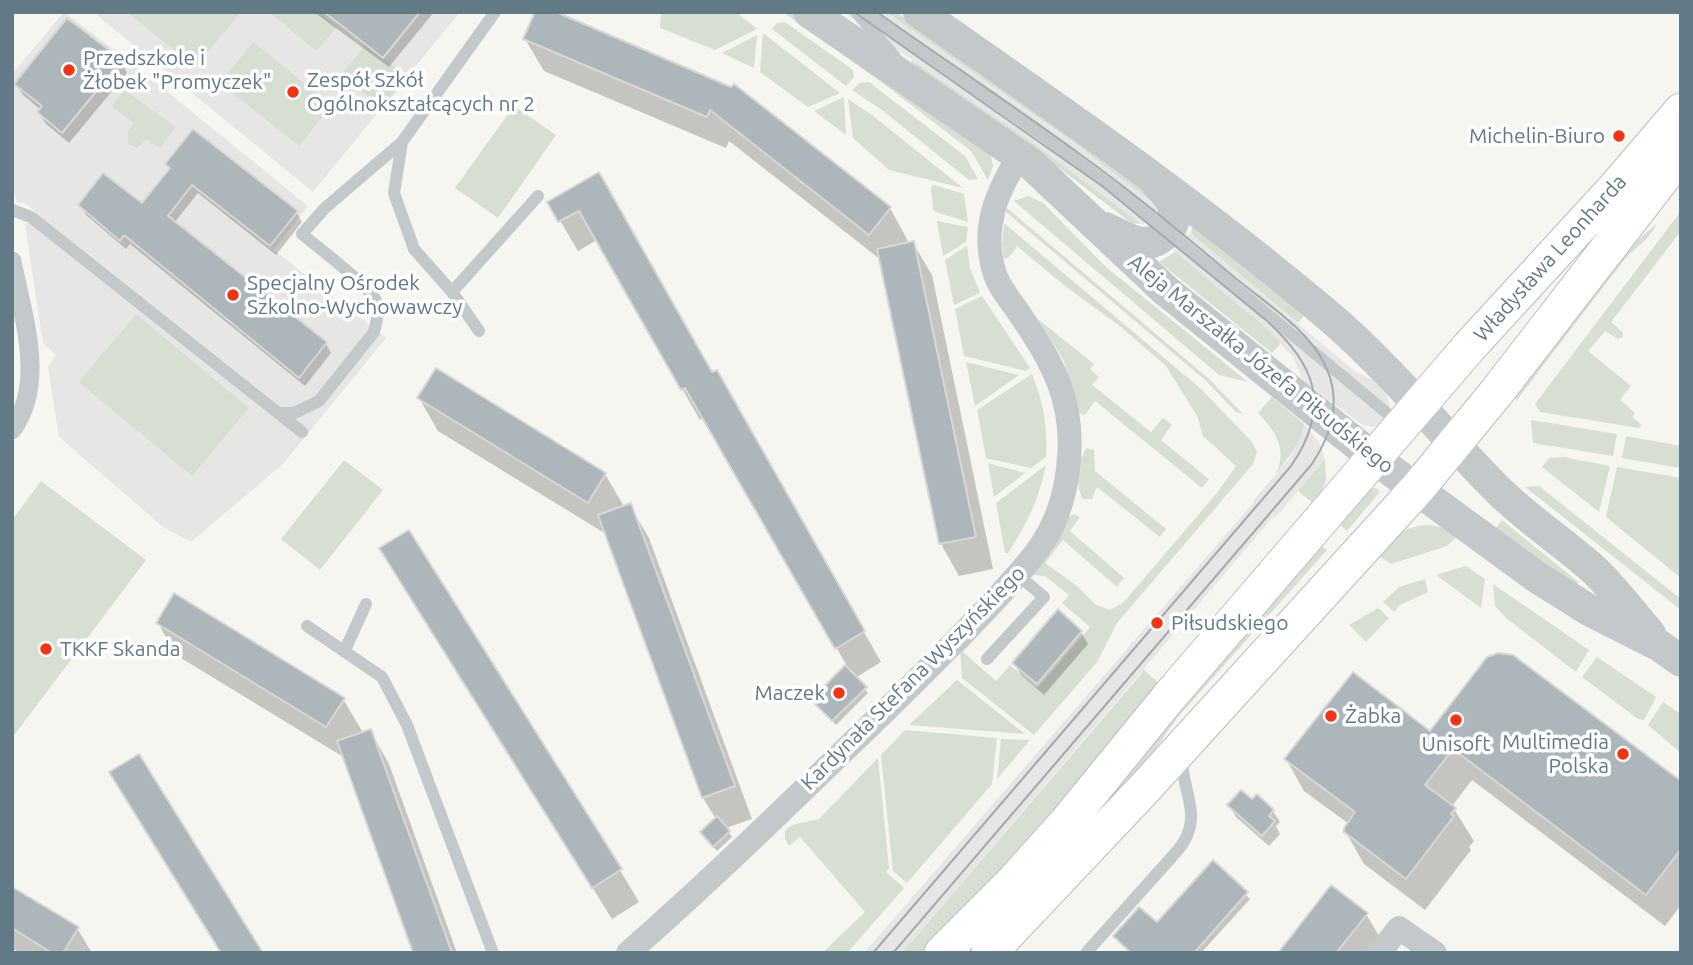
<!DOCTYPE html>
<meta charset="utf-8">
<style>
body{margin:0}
#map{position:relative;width:1693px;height:965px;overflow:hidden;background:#f6f6f1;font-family:Ubuntu,sans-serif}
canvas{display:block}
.frame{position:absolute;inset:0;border:14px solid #627986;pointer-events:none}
</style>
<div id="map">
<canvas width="1693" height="965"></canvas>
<div class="frame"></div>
</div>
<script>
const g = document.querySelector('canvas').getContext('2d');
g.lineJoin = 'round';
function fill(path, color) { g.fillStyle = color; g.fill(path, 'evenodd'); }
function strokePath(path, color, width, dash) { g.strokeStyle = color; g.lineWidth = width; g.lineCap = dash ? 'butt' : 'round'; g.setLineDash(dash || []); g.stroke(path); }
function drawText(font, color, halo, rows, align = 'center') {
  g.font = font + ' Ubuntu,sans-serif'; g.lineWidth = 7; g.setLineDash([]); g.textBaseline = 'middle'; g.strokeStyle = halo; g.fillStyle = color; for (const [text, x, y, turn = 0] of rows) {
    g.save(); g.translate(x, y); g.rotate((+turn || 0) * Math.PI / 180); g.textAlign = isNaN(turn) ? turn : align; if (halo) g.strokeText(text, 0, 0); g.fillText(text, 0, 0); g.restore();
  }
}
fill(new Path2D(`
 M64 12 133 64 308 206 274 250 386 338 283 464 191 542 163 527 59 437 48 367 56 355 43 343 25 225 37 213 25 203 17 202 12 186V74Z
 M93 12H460L313 192Z
 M843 12H886L1100 162 1158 207 1154 216 1142 225 1034 144Z
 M1189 233 1356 372 1373 380 1385 391 1390 407 1383 423 1374 427 1361 424 1303 380 1293 357 1263 325 1173 251 1183 243Z
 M1303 423 1320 443 1326 463 1322 462 1275 518 1273 517 902 953H864L1254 502 1253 501 1287 461 1299 442Z`), '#e6e7e5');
fill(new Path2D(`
 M127 12H237L239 14 195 67Z
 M269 12H319L337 27 316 51Z
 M661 12H736L757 29 715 50 660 28Z
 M783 12H792L991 156 993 166 988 180 971 151 880 81Z
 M886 12H896L1079 140 1150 194 1156 205 1077 145Z
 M785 22 853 70 854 77 846 86 772 29 777 23Z
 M763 33 840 93 808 107 760 72Z
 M757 35 754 68 722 53Z
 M253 42 332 105 299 146 220 83Z
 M366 44 408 77 382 108 342 74Z
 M912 60 1034 144 1141 224 1131 223 1062 170 929 78 911 62Z
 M869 82 965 156 978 179 969 180 882 110 852 90 860 83Z
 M124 90 176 127 160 148 146 139 137 148 128 144V131L134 123 112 106Z
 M844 97 846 135 814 111Z
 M848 99 872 115 963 188 889 170 853 138Z
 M514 106 556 135 498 218 455 188Z
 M934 185 964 194 968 222 936 212 933 209 931 187Z
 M1028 196 1043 203 1105 266 1248 382 1219 375 1014 201Z
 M1007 208 1208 378 1243 414 1236 412 1205 380 1006 212Z
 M1681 211V231L1611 322 1623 333V337L1618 339 1605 331 1588 351 1631 386 1620 400 1635 413 1632 417 1642 425 1639 428 1540 412 1535 404Z
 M937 221 968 227 966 242 943 256Z
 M1004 223 1200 388 1252 442 1257 452 1253 464 1117 623 1097 662 1034 735 962 678 960 651 1021 588 1022 589 963 652 996 681 1010 665 1037 688 1090 627 1062 603 1069 595 1045 576 1032 575 1068 517 1074 514 1080 517 1070 531 1124 578 1117 587 1063 540 1045 563 1077 586 1096 605 1110 610 1123 603 1217 493 1236 466 1203 436 1197 416 1166 366 1121 327 1065 286 1017 246 1009 257 1004 259 1002 244Z
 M1193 223 1307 312 1298 323 1191 234Z
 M1656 224C1652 237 1635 248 1625 259 1588 306 1553 353 1517 400L1512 396 1621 255Z
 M967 246 970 268 980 293 954 305 945 260Z
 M1175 252 1263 325 1281 343 1272 353 1159 262Z
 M982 296 1030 368 1026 371 964 356 955 309Z
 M136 314 249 408 192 476 79 382Z
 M1038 319 1094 364 1090 369 1099 377 1092 385 1151 432 1163 418 1172 425 1161 440 1209 479 1202 488 1095 401 1085 415 1079 413 1064 361Z
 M966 362 1019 375 975 406Z
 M1032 374C1043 401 1048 427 1046 457L1031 468 986 458 977 410Z
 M1272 397 1304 424 1299 442 1276 474C1288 448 1275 431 1258 413Z
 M1531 420 1617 434 1613 456 1533 443Z
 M1626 436 1681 446V468L1622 458Z
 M1087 448 1094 450 1095 471 1166 529 1160 537 1097 487 1092 499H1083C1075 487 1077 459 1087 448Z
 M1563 457 1610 466 1599 512 1542 467 1549 458Z
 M344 460 383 490 320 570 281 539Z
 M1325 461 1326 480 1316 506 1298 491 1322 462Z
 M988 463 1025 473 994 497Z
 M1046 465C1039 498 1027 525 1008 553H1005L996 503Z
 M1617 467 1681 478V578L1606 517Z
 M41 481 146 560 12 738V520Z
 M1539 486 1681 599V610L1525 487Z
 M1373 488 1378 489 1379 493 1347 531 1337 522 1360 497Z
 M1502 520 1578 582V587L1494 531Z
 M1430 525 1445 528 1458 535 1447 546 1391 564 1376 554C1393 537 1405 525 1430 525Z
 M1320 545 1327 550 1177 718 1139 773 971 953H964L1175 715Z
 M1466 566 1485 579 1481 608 1436 575Z
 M1425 579 1428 592 1400 605 1394 612 1383 602 1399 587Z
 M1493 584 1589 650 1576 672 1506 618 1495 606Z
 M1378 608 1389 618 1366 642 1349 625Z
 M1597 657 1656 697 1644 720 1638 719 1582 677Z
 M1143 669 1161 685C1086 778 1008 870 921 953H902L1141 674Z
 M957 680 1025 734 909 725Z
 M1663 702 1681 714V753L1648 725Z
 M905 730 997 738 992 784 907 883 893 871 881 755Z
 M1001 739 1030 740 997 779Z
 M878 758 889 868 886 872 904 888 847 953H822L865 912 800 837 789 846 785 839V831L792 825 819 819Z`), '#d7ded2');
fill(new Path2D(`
 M314 12H434L389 67Z
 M536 12 890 208 908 241 905 245 913 243 932 275 993 569 959 576 941 544 881 260 729 141 726 148 544 71 525 39Z
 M121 61 127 73 69 143 46 124 39 113 41 110 23 95 16 84Z
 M167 164 296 212 302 222 276 255 198 193 174 223 326 344 331 353 305 386 130 244 126 249 86 215 81 205 142 206 171 170Z
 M598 174 712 374 716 372 881 662 855 678 868 693 836 725 813 700 847 666 704 418 700 420 597 240 578 251 549 202Z
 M419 398 605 474 625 508 630 506 649 538 752 819 726 828 732 837 717 851 705 837 716 819 703 798 606 534 438 431Z
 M400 581 620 870 639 902 612 919Z
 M158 623 343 699 362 731 359 735 371 732 389 764 457 953H415L345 758 176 655Z
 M1081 632 1088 644 1044 695 1021 675 1014 663Z
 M1431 733 1681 784V905L1665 926 1472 780 1452 806 1474 841 1469 847 1471 850 1425 910 1364 864 1345 831 1349 824 1304 791 1286 759Z
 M1252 802 1273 811 1280 822 1276 826 1280 834 1269 846 1236 817 1229 805Z
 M1213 863 1250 899 1201 953H1131L1118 941 1115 936 1157 925Z
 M12 889 77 928 92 953H19L12 948Z
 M1366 914 1385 946 1380 953H1281Z`), '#0003');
const building = new Path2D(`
 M324 12H420L383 58Z
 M535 12H556L731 87 734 84 891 207 869 235 710 110 707 117 523 39Z
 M67 18 122 60 62 133 37 112 42 106 14 84Z
 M193 129 298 211 270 246 192 185 168 216 327 342 299 378 124 235 120 241 78 205 103 173 142 203 170 168 165 164Z
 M599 172 712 372 717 370 865 631 835 649 685 388 681 390 579 211 558 222 547 202Z
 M914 241 976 537 939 544 877 249Z
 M436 368 606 473 588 503 417 398Z
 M631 503 735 786 702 798 598 515Z
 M409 530 622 869 592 888 379 548Z
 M174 593 345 698 326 727 156 623Z
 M1058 609 1082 631 1037 684 1012 663Z
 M1498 653 1513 655 1681 781V849L1646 895 1453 749 1425 785 1456 808 1451 814 1454 816 1406 879 1344 832V828L1355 812 1284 759 1353 672 1430 731 1487 657Z
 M845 665 867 687 832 721 811 700Z
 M371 729 452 953H413L337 741Z
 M139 754 263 953H221L109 772Z
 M1241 790 1252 799 1257 794 1274 810 1269 816 1275 821 1262 836 1227 805Z
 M717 816 730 831 713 847 700 832Z
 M1213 860 1248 892 1194 953H1131L1113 936 1139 907 1157 922Z
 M1331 885 1368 913 1336 953H1278Z
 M12 887 79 927 63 953H52L12 928Z`);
fill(building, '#adb7bb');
strokePath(building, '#d7d7d4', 2);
const secondary = new Path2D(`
 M942 953 1015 880 1067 822 1169 697 1469 347 1616 187 1681 111
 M989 953 1143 790 1417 489 1496 393 1681 154`);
strokePath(secondary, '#b7bdc1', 37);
strokePath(new Path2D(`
 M856 12 895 57
 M865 12 1041 134 1131 201 1399 423
 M402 142 394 193 414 249 452 292 479 331
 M12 210 31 217 302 432
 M452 292 538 196
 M279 413H294L319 401 374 332C376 323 379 313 378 305 375 290 316 246 302 234L325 208 402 142 495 12
 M307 626 382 677 407 725 493 953
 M345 650 366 604
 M987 659 1044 597 1018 575
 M1086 953 1178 850C1205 817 1182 793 1182 759`), '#c3c8cb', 12);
strokePath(new Path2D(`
 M12 261C22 314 47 382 12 430`), '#c3c8cb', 19);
strokePath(new Path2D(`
 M628 953C716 876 799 794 883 713 920 677 956 641 991 604 1010 583 1030 563 1045 539 1060 515 1067 485 1069 458 1074 401 1052 361 1021 316 1012 302 998 287 994 271 981 227 997 192 1019 156
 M1379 953 1399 928 1435 953`), '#c3c8cb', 24);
strokePath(new Path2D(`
 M809 12 1031 164 1165 290 1374 458 1538 578 1589 610 1660 646 1681 661
 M919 12C1059 110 1201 207 1331 318 1392 370 1441 433 1497 489 1526 518 1560 540 1591 567 1613 587 1631 612 1650 634
 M1105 228C1117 233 1130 242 1142 243 1161 244 1179 226 1173 207 1171 197 1164 191 1157 184`), '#c3c8cb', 32);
strokePath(secondary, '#fff', 35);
strokePath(new Path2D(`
 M854 12 1102 186 1267 321C1317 366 1331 408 1291 466L873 953
 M877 12C945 60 1014 106 1081 155 1134 193 1184 235 1234 277 1263 301 1309 330 1325 365 1342 399 1332 434 1312 464L893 953`), '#a3abb0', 2);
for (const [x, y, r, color] of [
 [69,70,7,"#f33414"],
 [293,92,7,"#f33414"],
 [1619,136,7,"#f33414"],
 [233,295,7,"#f33414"],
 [1157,623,7,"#f33414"],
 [46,649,7,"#f33414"],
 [839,693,7,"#f33414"],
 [1331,716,7,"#f33414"],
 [1456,720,7,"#f33414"],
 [1623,754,7,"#f33414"]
]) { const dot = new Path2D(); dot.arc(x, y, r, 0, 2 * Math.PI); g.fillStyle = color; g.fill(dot); strokePath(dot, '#fff', 2.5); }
drawText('21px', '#627986', '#fff', [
 ["Przedszkole i",83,58],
 ["Żłobek \"Promyczek\"",83,82],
 ["Zespół Szkół",307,80],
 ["Ogólnokształcących nr 2",307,104],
 ["Michelin-Biuro",1605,136,"right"],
 ["Specjalny Ośrodek",247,283],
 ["Szkolno-Wychowawczy",247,307],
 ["Piłsudskiego",1171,623],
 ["TKKF Skanda",60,649],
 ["Maczek",825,693,"right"],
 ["Żabka",1345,716],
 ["Multimedia",1609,742,"right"],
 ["Polska",1609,766,"right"],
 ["Unisoft",1456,744,"center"]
], 'left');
drawText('21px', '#627986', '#fff', [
 ["Władysława Leonharda",1550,258,-48],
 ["Aleja Marszałka Józefa Piłsudskiego",1261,364,39],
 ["Kardynała Stefana Wyszyńskiego",913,678,-45]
]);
</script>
